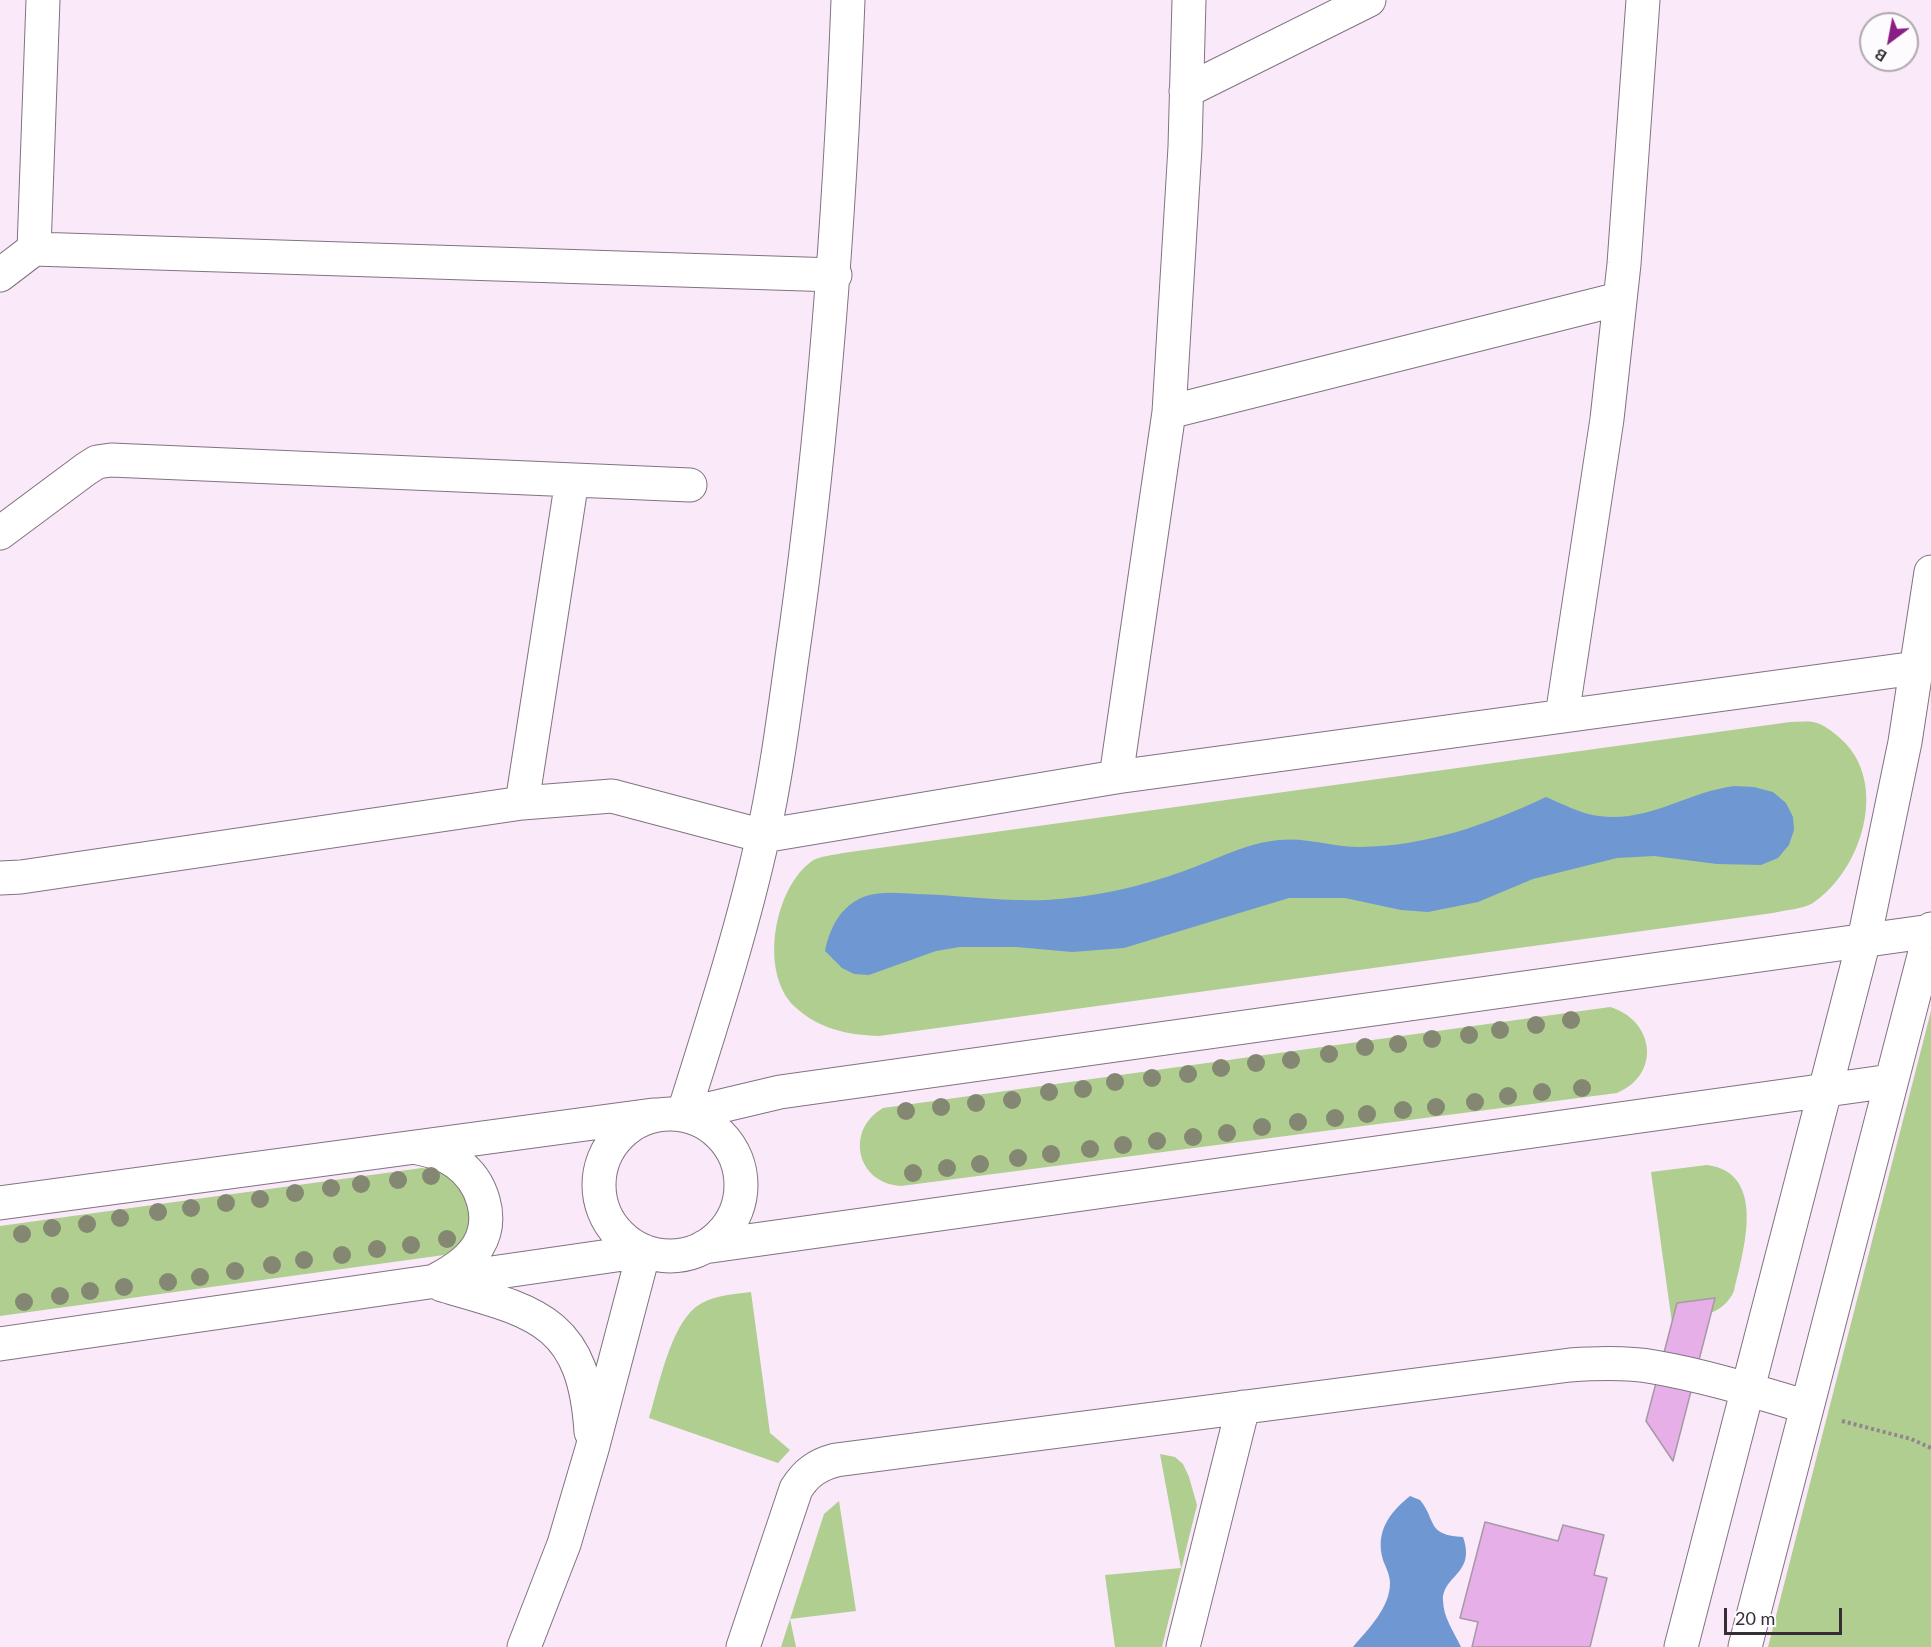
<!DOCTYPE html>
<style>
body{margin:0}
#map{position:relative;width:1931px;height:1647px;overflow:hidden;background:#f9e9f9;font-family:Lato,sans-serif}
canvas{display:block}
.north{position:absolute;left:1859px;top:12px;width:60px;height:60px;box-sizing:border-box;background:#fefbfe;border:2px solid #aea9ae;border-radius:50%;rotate:212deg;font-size:16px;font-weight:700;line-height:24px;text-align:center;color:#352f35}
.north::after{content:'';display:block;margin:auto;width:21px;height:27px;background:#891e84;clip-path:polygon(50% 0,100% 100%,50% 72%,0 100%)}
.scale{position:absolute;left:1724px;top:1608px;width:118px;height:27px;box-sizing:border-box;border:3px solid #352f35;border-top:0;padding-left:8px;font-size:18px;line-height:21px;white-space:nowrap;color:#352f35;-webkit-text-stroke:4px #fefbfe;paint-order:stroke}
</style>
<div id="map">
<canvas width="1931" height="1647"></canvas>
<div class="north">B</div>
<div class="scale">20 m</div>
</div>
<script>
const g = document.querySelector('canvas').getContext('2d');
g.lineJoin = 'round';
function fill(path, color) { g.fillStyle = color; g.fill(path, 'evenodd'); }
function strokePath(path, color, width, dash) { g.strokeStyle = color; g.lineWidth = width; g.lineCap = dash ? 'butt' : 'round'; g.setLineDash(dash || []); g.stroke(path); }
fill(new Path2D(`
 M1790 722C1798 722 1806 721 1813 722 1824 724 1833 732 1841 739 1890 783 1861 871 1813 903 1803 909 1785 910 1773 913L879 1036C848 1035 818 1029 794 1006 759 972 774 888 812 861 820 856 834 855 843 853Z
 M1610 1007C1654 1020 1662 1074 1617 1093L901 1186C856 1183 845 1130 883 1108Z
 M1931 1011V1647H1768Z
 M1707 1165C1768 1173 1743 1252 1734 1291 1723 1316 1696 1317 1672 1323L1651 1172Z
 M422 1168C453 1171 457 1179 473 1203 469 1230 469 1240 444 1255L0 1316V1226Z
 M751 1292 770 1433 790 1450 778 1463 649 1418C659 1387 671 1319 702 1303 717 1295 735 1294 751 1292Z
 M1160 1454 1175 1457 1183 1464 1189 1477 1197 1505 1162 1647H1115L1105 1575 1181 1568Z
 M839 1501 856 1611 790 1619 796 1647H781L824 1514Z`), '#b0ce90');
fill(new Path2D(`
 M1734 786 1754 787 1773 792 1786 803 1793 817 1794 830 1789 845 1778 858 1761 865 1717 864 1654 856 1617 858 1533 879 1478 902 1428 912 1401 910 1345 898H1289L1124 948 1072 952 1016 947H960L936 951 869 975 854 974 842 968 825 951C830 927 841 905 866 896 881 891 901 893 916 894 960 895 1003 902 1047 900 1094 897 1140 887 1184 871 1215 860 1246 843 1279 840 1306 837 1333 847 1360 847 1427 846 1486 825 1546 797 1563 804 1581 814 1599 816 1647 823 1688 792 1734 786Z
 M1410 1496 1420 1500C1437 1521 1426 1535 1463 1537 1476 1574 1443 1575 1443 1600 1443 1617 1454 1632 1461 1647H1353C1368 1629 1390 1608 1390 1583 1390 1575 1386 1568 1383 1560 1375 1532 1389 1513 1410 1496Z`), '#6f98d2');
const building = new Path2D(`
 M1715 1298 1673 1461 1646 1421 1677 1303Z
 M1485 1522 1558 1541 1563 1525 1604 1535 1594 1575 1607 1578 1590 1647H1472L1478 1622 1460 1618Z`);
fill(building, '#e6afe8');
strokePath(building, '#a798a7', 1.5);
const minor = new Path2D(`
 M1186 91 1369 0
 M34 249 43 0
 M0 275 34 249 835 275
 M1169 412 1619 299
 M0 533 86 469 97 462 111 460 690 485
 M1562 716 1607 419 1624 264 1643 0
 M1116 777 1169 412 1185 147 1189 0
 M522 803 572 480
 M0 878 21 877 522 803 612 796 763 836 1116 777 1916 668
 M599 1185a71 71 0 1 1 142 0a71 71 0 1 1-142 0Z
 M683 1115 780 1092 1931 931
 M683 1115C712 1023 742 931 763 836 778 768 786 698 796 629 825 420 840 210 848 0
 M418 1148C431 1151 445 1154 457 1163 482 1181 495 1218 478 1246 469 1261 453 1271 438 1279
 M0 1203 653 1115
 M704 1247 1891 1081
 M442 1285C536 1312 584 1320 591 1432
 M0 1344 644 1251 592 1449 564 1544 524 1647
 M743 1647 796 1489C806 1473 817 1465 836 1460L1570 1365C1598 1363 1627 1362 1654 1367 1706 1376 1757 1392 1807 1407
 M1183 1647 1243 1407
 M1681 1647 1864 940 1905 742 1931 572
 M1745 1647 1931 929`);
strokePath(minor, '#817381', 35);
strokePath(new Path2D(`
 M1842 1421 1911 1439 1931 1448`), '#908690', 4, [3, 3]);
strokePath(minor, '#fff', 33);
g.fillStyle = '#848873';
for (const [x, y] of [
 [1571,1020],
 [1536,1025],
 [1500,1030],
 [1469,1035],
 [1432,1039],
 [1398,1044],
 [1365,1047],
 [1329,1054],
 [1291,1060],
 [1256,1063],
 [1221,1068],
 [1188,1074],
 [1152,1078],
 [1115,1082],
 [1582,1088],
 [1083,1089],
 [1049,1092],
 [1542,1092],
 [1508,1096],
 [1012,1100],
 [1475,1102],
 [976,1103],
 [941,1107],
 [1436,1107],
 [1403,1110],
 [906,1111],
 [1367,1114],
 [1335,1118],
 [1298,1122],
 [1262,1127],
 [1227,1133],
 [1193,1137],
 [1157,1141],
 [1123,1145],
 [1090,1149],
 [1051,1154],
 [1018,1158],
 [980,1164],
 [947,1168],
 [913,1173],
 [431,1176],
 [398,1180],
 [361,1184],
 [331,1188],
 [295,1193],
 [260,1199],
 [226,1203],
 [191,1208],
 [158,1212],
 [120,1218],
 [87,1224],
 [52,1228],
 [22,1234],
 [447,1239],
 [411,1245],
 [377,1249],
 [342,1255],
 [304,1260],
 [272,1265],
 [235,1271],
 [200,1277],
 [168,1282],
 [124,1287],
 [90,1291],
 [60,1296],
 [24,1302]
]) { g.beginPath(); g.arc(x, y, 9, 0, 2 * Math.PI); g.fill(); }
</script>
